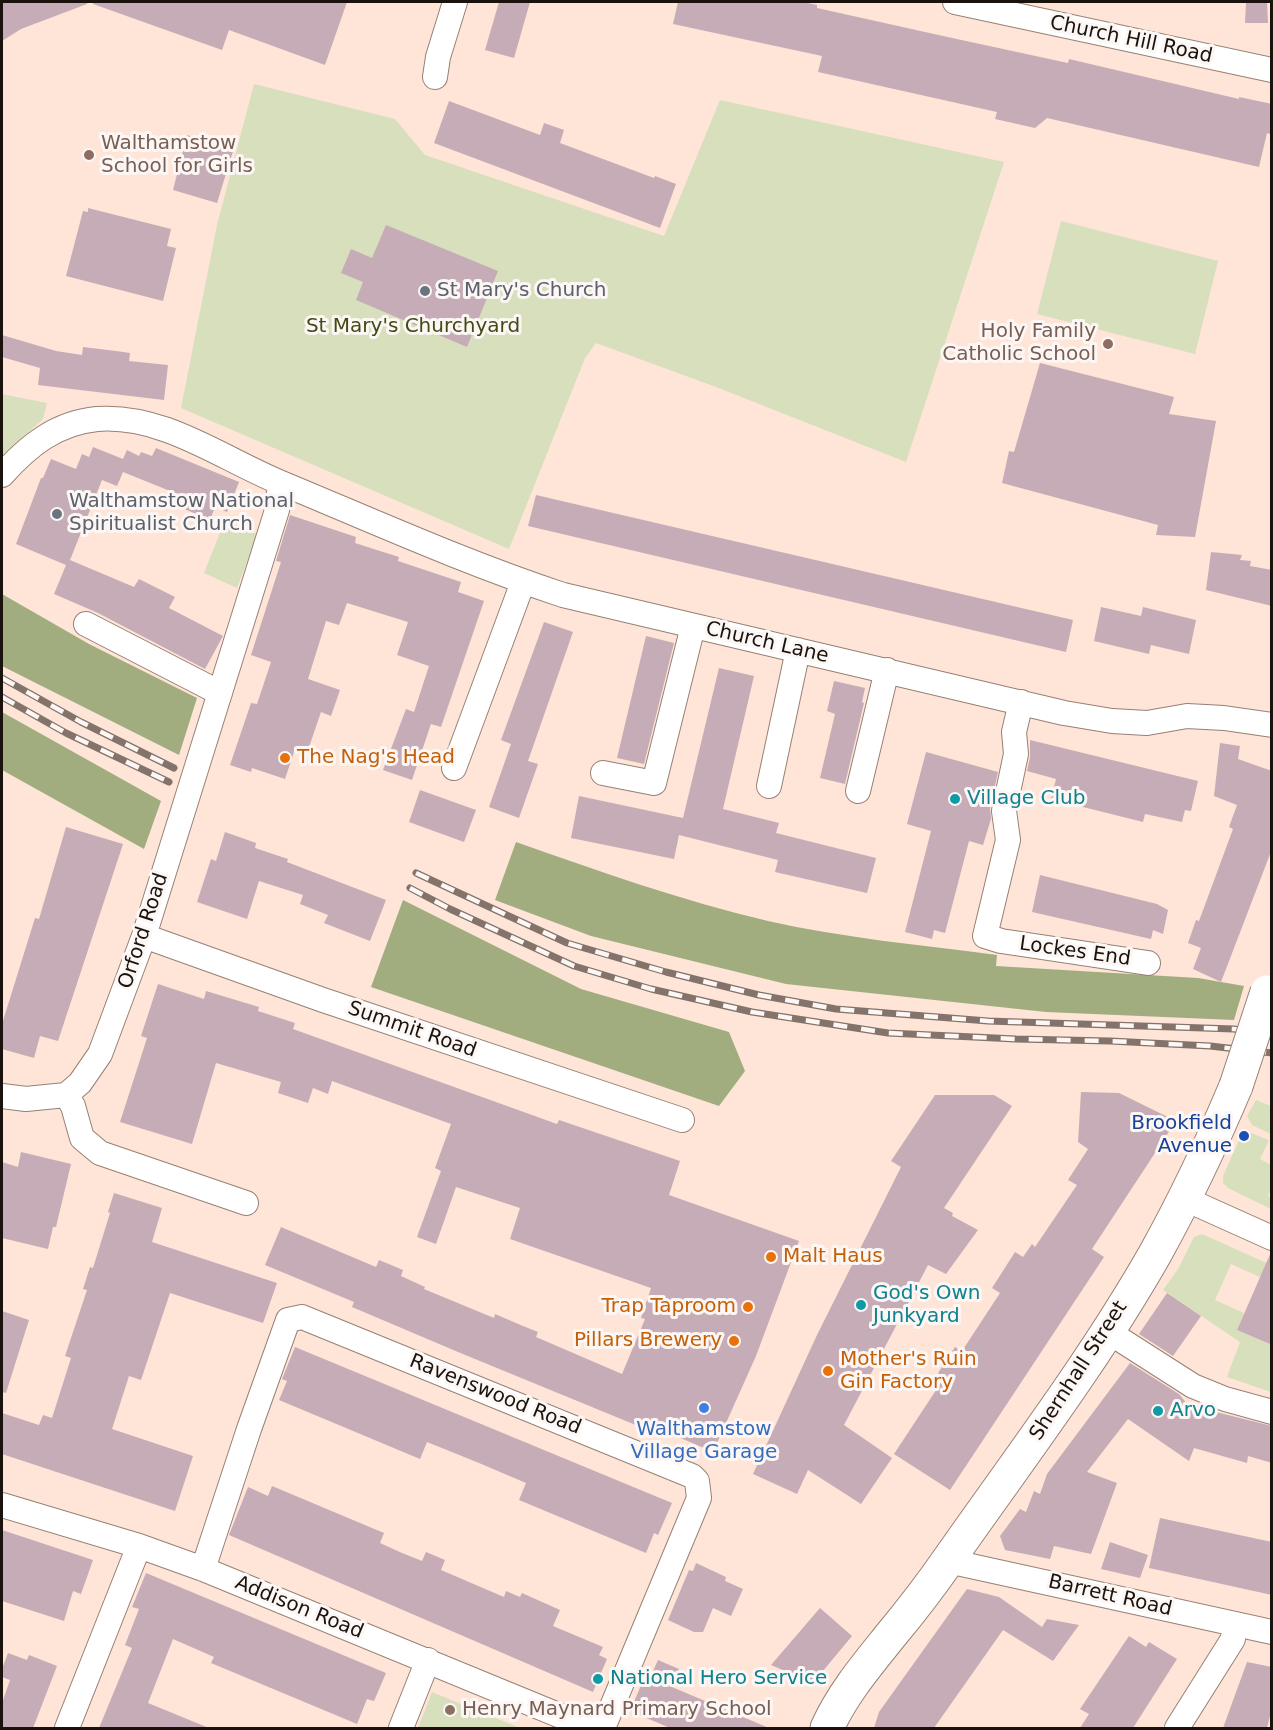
<!DOCTYPE html>
<style>
body{margin:0}
#map{position:relative;width:1273px;height:1730px;overflow:hidden;background:#fee5d7;font-family:"DejaVu Sans",sans-serif}
canvas{display:block}
.frame{position:absolute;inset:0;border:3px solid #1a120d;pointer-events:none}
</style>
<div id="map">
<canvas width="1273" height="1730"></canvas>
<div class="frame"></div>
</div>
<script>
const g = document.querySelector('canvas').getContext('2d');
g.lineJoin = 'round';
function fill(path, color) { g.fillStyle = color; g.fill(path, 'evenodd'); }
function strokePath(path, color, width, dash) { g.strokeStyle = color; g.lineWidth = width; g.lineCap = dash ? 'butt' : 'round'; g.setLineDash(dash || []); g.stroke(path); }
function drawText(font, color, halo, rows, align = 'center') {
  g.font = font + ' "DejaVu Sans",sans-serif'; g.lineWidth = 6; g.setLineDash([]); g.textBaseline = 'middle'; g.strokeStyle = halo; g.fillStyle = color; for (const [text, x, y, turn = 0] of rows) {
    g.save(); g.translate(x, y); g.rotate((+turn || 0) * Math.PI / 180); g.textAlign = isNaN(turn) ? turn : align; if (halo) g.strokeText(text, 0, 0); g.fillText(text, 0, 0); g.restore();
  }
}
fill(new Path2D(`
 M254 84 395 119 425 155 664 236 720 100 1004 162 906 462 716 387 596 343 585 358 509 549 181 408 217 225Z
 M1061 221 1218 261 1195 354 1037 314Z
 M2 394 47 403 43 419 2 455Z
 M225 520 257 534 237 588 204 573Z
 M1256 1100 1271 1106V1134L1252 1125 1247 1116Z
 M1251 1133 1269 1140 1260 1159 1271 1165V1188L1268 1196 1271 1198V1209L1228 1188 1223 1183V1176L1240 1138Z
 M1202 1234 1271 1265V1282L1231 1264 1215 1300 1244 1313 1237 1330 1271 1345V1392L1227 1377 1240 1342 1163 1290 1178 1269 1194 1237Z
 M432 1692 520 1728H418Z`), '#d7dfbd');
fill(new Path2D(`
 M2 594 89 644 197 698 179 755 2 666Z
 M2 712 161 801 144 849 2 770Z
 M516 842C599 871 682 901 768 921 843 938 921 945 997 955L996 966 1198 978 1244 986 1234 1020 1046 1012 786 984 591 936 495 900Z
 M403 900 581 989 729 1032 745 1071 719 1106 371 987Z`), '#a1ad7e');
fill(new Path2D(`
 M2 2H87V4L21 29 2 41Z
 M94 2H347L325 65 229 30 222 50 93 4Z
 M499 2H530L514 58 485 50Z
 M678 2H803L817 5V8L943 36 1068 63 1069 59 1239 99V97L1272 104V135L1267 133 1259 167 1047 118 1035 128 995 119 997 112 818 72 822 56 673 24Z
 M1246 2H1267L1268 23H1245Z
 M449 101 540 135 544 123 564 130 560 143 654 178 655 176 676 184 660 228 434 143Z
 M187 135 234 148 217 203 173 190Z
 M88 208 171 229 167 246 176 248 163 301 66 276 83 211 88 212Z
 M386 225 498 271 467 347 356 300 363 282 341 273 351 249 372 258Z
 M2 335 56 351 82 355 83 347 116 351 130 353 129 361 168 365 164 400 38 385 40 368 2 357Z
 M1040 363 1174 397 1169 414 1216 421 1195 537 1156 535 1158 525 1002 483 1009 451 1014 452Z
 M93 447 123 459 127 450 139 456 141 452 152 456 156 448 239 482 227 512 215 507 210 520 166 501 170 491 123 472 117 486 102 480 70 560 134 587 139 579 175 597 169 608 223 636 205 669 98 613 54 594 66 565 16 544 41 478H43L51 459 76 469 82 454 89 457Z
 M536 495 1073 620 1066 652 528 526Z
 M290 515 356 537 355 543 399 557 398 561 461 582 458 592 484 601 441 727 431 724 412 780 383 770 406 709 414 712 429 666 397 655 408 622 347 603 339 625 326 621 308 679 340 690 331 716 321 712 306 756 294 752 285 779 252 768 251 772 230 765 251 703 257 704 271 662 251 655 281 562 276 561Z
 M1211 552 1242 555 1240 560 1251 561 1250 566 1272 570V606L1206 590Z
 M1101 607 1141 616 1143 607 1196 620 1189 654 1151 645 1149 654 1094 641Z
 M544 622 573 632 528 761 538 764 519 818 489 807 511 744 501 740Z
 M646 636 674 643 644 764 617 758Z
 M719 668 754 676 723 809 779 823 776 833 876 858 867 893 775 872 778 860 679 835 674 859 571 838 579 796 683 818Z
 M834 681 865 688 862 702 864 703 845 784 820 778 835 714 827 711Z
 M1030 740 1198 781 1191 811 1185 810 1182 822 1145 814 1143 822 1051 799 1056 779 1027 771 1030 757Z
 M1220 743 1240 746 1238 759 1272 771V849L1221 982 1193 969 1201 948 1188 943 1196 920 1199 921 1233 829 1229 827 1237 805 1214 796Z
 M926 752 998 772 990 808 991 819 983 845 969 841 945 933 934 930 932 939 905 932 931 831 907 824Z
 M420 790 476 810 464 842 409 822Z
 M66 827 123 844 58 1041 40 1036 34 1058 2 1049V1024L35 918 39 919Z
 M225 832 256 843 255 848 288 859 287 862 386 900 370 941 324 923 328 915 300 904 303 895 259 881 247 919 197 902 211 859 216 861Z
 M1040 875 1157 904 1168 910 1163 934 1153 930 1151 939 1032 912Z
 M158 984 204 999 206 991 259 1007 258 1011 295 1023 293 1029 557 1124 559 1120 680 1161 669 1195 799 1241 756 1356 713 1452 646 1423 643 1428 458 1352 352 1307 354 1302 265 1265 281 1227 376 1267 379 1260 403 1270 401 1276 425 1287 424 1289 494 1318 495 1314 523 1326 538 1332 536 1337 622 1374 645 1319 641 1318 651 1288 510 1239 520 1208 456 1187 436 1244 417 1237 441 1171 435 1168 451 1124 332 1081 328 1094 313 1088 308 1103 278 1093 281 1082 216 1063 192 1144 120 1122 147 1038 141 1036Z
 M1081 1092 1119 1093 1176 1121 1092 1249 1104 1257 950 1490 894 1454 944 1378 938 1373 955 1347 962 1351 1000 1293 992 1288 1015 1252 1023 1257 1032 1244 1035 1247 1077 1185 1068 1180 1088 1149 1078 1142Z
 M935 1095H994L1012 1106 944 1208 953 1213 952 1216 978 1230 946 1274 928 1265 844 1425 892 1458 861 1504 808 1470 797 1494 753 1474 817 1335 901 1167 891 1161Z
 M21 1152 71 1164 56 1227H53L48 1249 2 1238V1162L18 1167Z
 M114 1193 162 1208 152 1242 277 1283 263 1323 170 1293 141 1380 129 1376 112 1429 193 1456 175 1511 2 1454V1413L39 1425 43 1415 52 1418 71 1358 65 1356 87 1290 83 1289 90 1267 93 1268 110 1213 108 1212Z
 M1271 1252H1272V1345L1237 1330Z
 M1167 1293 1201 1316 1173 1356 1139 1334Z
 M2 1311 29 1320 6 1393 2 1392Z
 M295 1347 672 1503 658 1535 654 1533 646 1553 519 1500 526 1483 479 1463 427 1442 420 1459 279 1400 287 1381 282 1379Z
 M1130 1363 1179 1394 1188 1405 1272 1426V1463L1248 1456 1247 1463 1194 1448 1189 1461 1128 1419 1087 1472 1117 1483 1091 1554 1054 1546 1050 1559 1005 1550 1000 1536 1020 1509 1026 1512 1034 1491 1040 1494 1047 1474Z
 M272 1486 384 1533 380 1543 402 1553 422 1561 426 1552 445 1560 441 1570 504 1597 506 1591 520 1597 522 1593 560 1610 553 1626 603 1647 599 1655 607 1659 593 1692 229 1535 248 1487 268 1496Z
 M1160 1518 1272 1542V1595L1149 1568Z
 M2 1530 93 1560 81 1594 73 1591 64 1621 2 1601Z
 M1110 1542 1148 1555 1140 1578 1101 1569Z
 M696 1563 726 1577 725 1581 743 1589 731 1616 713 1608 703 1632H694L668 1620 689 1570 693 1571Z
 M146 1573 386 1673 374 1701 367 1699 357 1724 211 1663 214 1657 173 1639 148 1703 209 1728H99L132 1648 125 1645 139 1609 132 1607Z
 M967 1589 999 1597 1042 1627 1047 1619 1079 1625 1053 1661 1003 1630 934 1728H874L879 1712Z
 M820 1608 852 1636 813 1683 771 1665Z
 M1129 1636 1146 1647 1149 1642 1177 1659 1133 1728H1080L1089 1714 1080 1709Z
 M8 1653 27 1660 29 1655 57 1666 33 1728H2V1703L10 1680 2 1677V1669Z
 M658 1660 679 1669 672 1687 769 1728H670L630 1711 645 1676 650 1678Z
 M1247 1662 1272 1667V1708L1267 1728H1223Z`), '#c6acb7');
const street = new Path2D(`
 M955 2 1272 70
 M435 77 438 57 455 2
 M2 475C28 446 56 423 97 419 163 414 221 458 279 482 373 521 466 563 563 595L1064 713 1112 721 1147 723 1187 716 1224 718 1272 725
 M86 624 220 693
 M1021 702 1014 732 1016 754 1004 811 1008 840 985 936 1001 941 1148 963
 M454 768 523 582
 M603 773 654 783 693 626
 M769 786 798 650
 M858 791 887 670
 M144 936 323 1000 682 1120
 M66 1095 73 1106 82 1138 100 1153 246 1203
 M2 1096 26 1099 66 1095 80 1083 100 1054 144 936 277 510 280 483
 M1183 1198 1272 1238
 M1107 1331 1193 1386 1225 1399 1272 1412
 M2 1505 139 1546 203 1569 590 1728
 M948 1561 1272 1632
 M203 1569 249 1429 288 1320 302 1317 692 1476 697 1481 699 1498 603 1728
 M67 1728 139 1546
 M401 1728 428 1660
 M1177 1728 1233 1639 1234 1624`);
const secondary = new Path2D(`
 M827 1728C843 1693 867 1665 891 1635 911 1611 931 1585 949 1559 1019 1459 1094 1361 1155 1254 1185 1200 1212 1143 1236 1086`);
strokePath(street, '#978074', 26);
strokePath(secondary, '#978074', 35);
strokePath(street, '#fff', 24);
strokePath(secondary, '#fff', 33);
const rail = new Path2D(`
 M2 678 81 722 174 768
 M2 697 66 733 169 782
 M416 873 567 943 666 972 759 995 836 1009 988 1021 1234 1029 1272 1035
 M410 888 450 909 574 966 651 989 752 1012 888 1033 1016 1039 1110 1041 1210 1046 1272 1053`);
strokePath(rail, '#83736a', 7);
strokePath(rail, '#fcf7f4', 4.5, [14]);
const secondaryBridge = new Path2D(`
 M1236 1086 1267 992`);
strokePath(secondaryBridge, '#978074', 35, []);
strokePath(secondaryBridge, '#fff', 33);
for (const [x, y, r, color] of [
 [89,155,6,"#8d6e63"],
 [425,291,6,"#6b7280"],
 [1108,344,6,"#8d6e63"],
 [57,514,6,"#6b7280"],
 [285,758,6,"#e8710a"],
 [955,799,6,"#0f9aa8"],
 [1244,1136,6,"#1a4fb4"],
 [771,1257,6,"#e8710a"],
 [861,1305,6,"#0f9aa8"],
 [748,1307,6,"#e8710a"],
 [734,1341,6,"#e8710a"],
 [828,1371,6,"#e8710a"],
 [704,1408,6,"#3f7fe0"],
 [1158,1411,6,"#0f9aa8"],
 [598,1679,6,"#0f9aa8"],
 [450,1710,6,"#8d6e63"]
]) { const dot = new Path2D(); dot.arc(x, y, r, 0, 2 * Math.PI); g.fillStyle = color; g.fill(dot); strokePath(dot, '#fcf7f4', 2); }
drawText('20px', '#1a120d', '#fcf7f4', [
 ["Church Hill Road",1131,40,12],
 ["Church Lane",767,643,13],
 ["Orford Road",144,931,-72],
 ["Lockes End",1075,952,8],
 ["Summit Road",412,1030,19],
 ["Shernhall Street",1079,1371,-57],
 ["Ravenswood Road",495,1395,22],
 ["Barrett Road",1110,1596,13],
 ["Addison Road",299,1608,22]
]);
drawText('20px', '#785e54', '#fcf7f4', [
 ["Walthamstow",101,144],
 ["School for Girls",101,167],
 ["Holy Family",1096,332,"right"],
 ["Catholic School",1096,355,"right"],
 ["Henry Maynard Primary School",462,1710]
], 'left');
drawText('20px', '#5b616d', '#fcf7f4', [
 ["St Mary's Church",437,291],
 ["Walthamstow National",69,502],
 ["Spiritualist Church",69,525]
], 'left');
drawText('20px', '#424b16', '#fcf7f4', [
 ["St Mary's Churchyard",413,327]
]);
drawText('20px', '#c56008', '#fcf7f4', [
 ["The Nag's Head",297,758],
 ["Malt Haus",783,1257],
 ["Trap Taproom",736,1307,"right"],
 ["Pillars Brewery",722,1341,"right"],
 ["Mother's Ruin",840,1360],
 ["Gin Factory",840,1383]
], 'left');
drawText('20px', '#0d838f', '#fcf7f4', [
 ["Village Club",967,799],
 ["God's Own",873,1294],
 ["Junkyard",873,1317],
 ["Arvo",1170,1411],
 ["National Hero Service",610,1679]
], 'left');
drawText('20px', '#164399', '#fcf7f4', [
 ["Brookfield",1232,1124],
 ["Avenue",1232,1147]
], 'right');
drawText('20px', '#366cbe', '#fcf7f4', [
 ["Walthamstow",704,1430],
 ["Village Garage",704,1453]
]);
</script>
